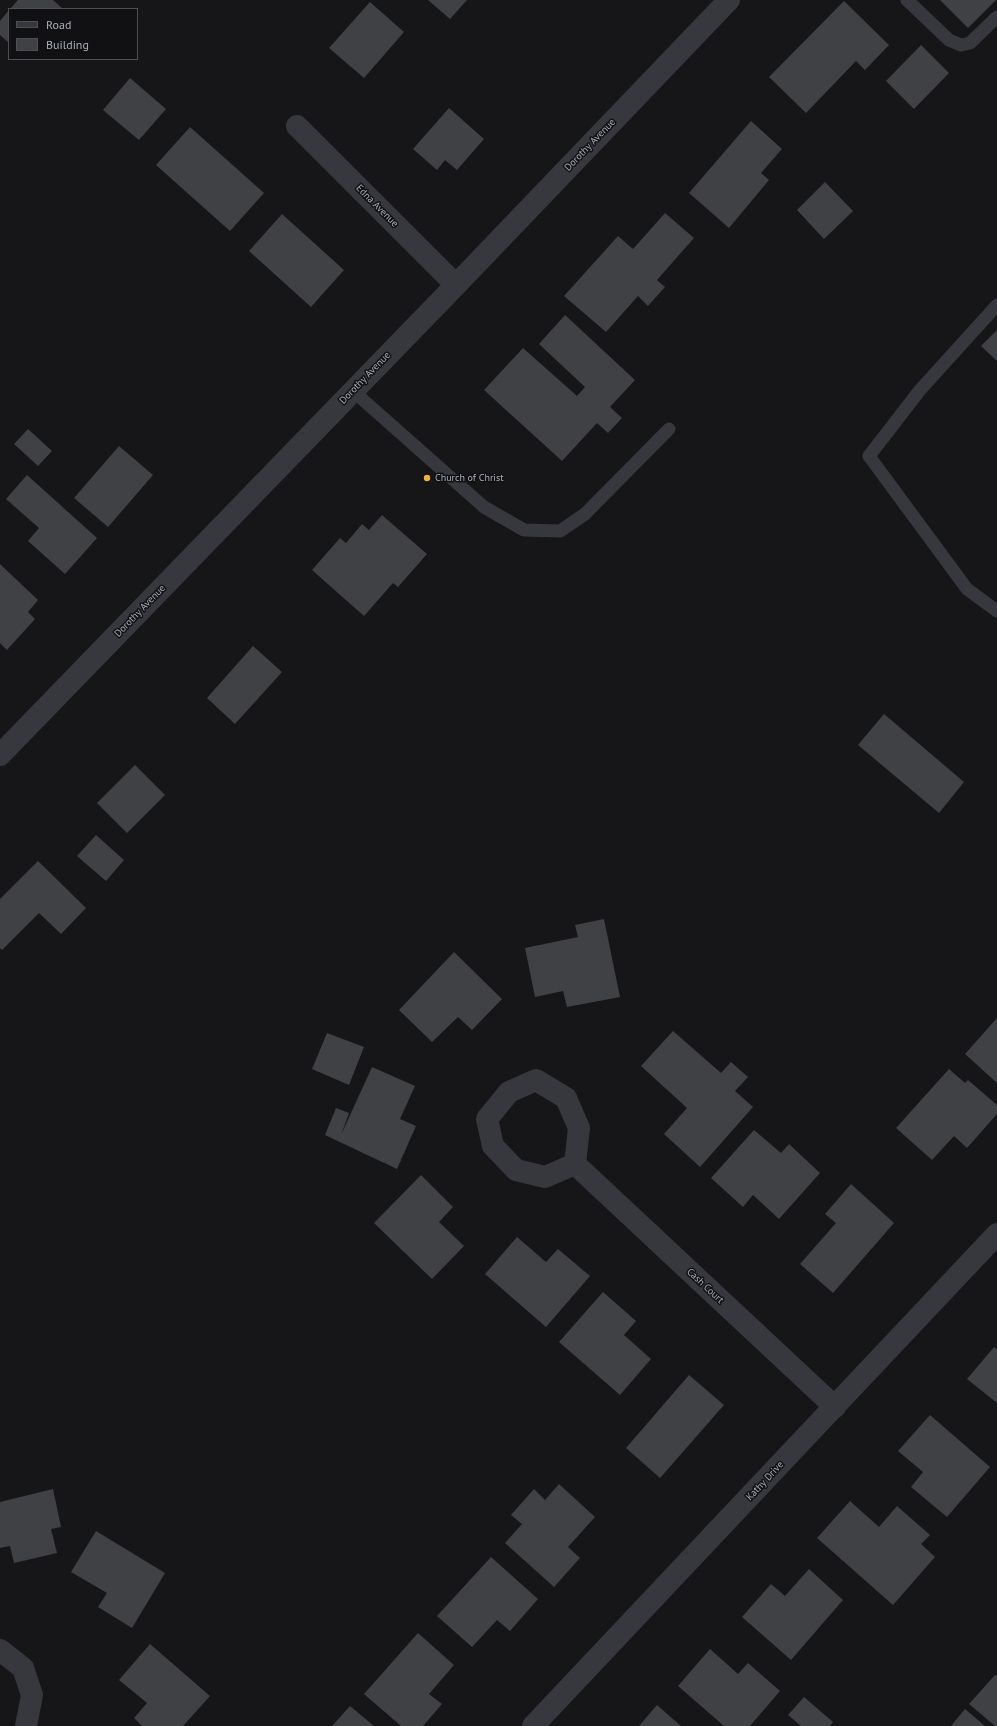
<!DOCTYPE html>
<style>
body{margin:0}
#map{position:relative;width:997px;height:1726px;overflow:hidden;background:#161618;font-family:"PT Sans",sans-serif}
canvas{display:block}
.legend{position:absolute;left:8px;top:8px;width:130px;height:52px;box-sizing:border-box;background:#111113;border:1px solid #4d4f55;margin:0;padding:5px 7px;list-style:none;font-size:12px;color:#a8adb8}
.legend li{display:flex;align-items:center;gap:8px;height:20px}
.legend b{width:20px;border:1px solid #4d4f55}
</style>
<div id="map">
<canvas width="997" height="1726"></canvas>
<ul class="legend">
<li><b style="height:5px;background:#37383d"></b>Road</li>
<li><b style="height:11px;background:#404145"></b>Building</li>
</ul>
</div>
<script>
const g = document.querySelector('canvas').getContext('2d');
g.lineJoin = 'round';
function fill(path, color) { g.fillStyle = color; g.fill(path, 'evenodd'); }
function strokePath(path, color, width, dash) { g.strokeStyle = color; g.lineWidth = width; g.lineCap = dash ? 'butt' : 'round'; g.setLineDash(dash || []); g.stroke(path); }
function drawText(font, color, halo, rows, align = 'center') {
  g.font = font + ' "PT Sans",sans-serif'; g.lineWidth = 3; g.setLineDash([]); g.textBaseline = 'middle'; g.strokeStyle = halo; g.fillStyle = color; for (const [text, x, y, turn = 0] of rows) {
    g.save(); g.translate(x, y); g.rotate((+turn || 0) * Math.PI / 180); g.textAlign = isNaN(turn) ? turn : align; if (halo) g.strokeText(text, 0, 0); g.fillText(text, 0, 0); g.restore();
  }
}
fill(new Path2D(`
 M18 0H53L63 9H10Z
 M428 0H467L450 19Z
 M940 0H996L968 28Z
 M844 1 889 45 865 70 856 61 806 113 769 77Z
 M370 2 404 32 364 78 329 48Z
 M9 10V43L0 35V21Z
 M921 45 949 73 914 109 886 81Z
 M130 78 166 109 139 140 103 110Z
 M449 108 484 139 457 170 445 160 437 170 413 149Z
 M751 121 782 149 761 173 769 180 729 228 689 193Z
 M190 127 264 193 230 231 156 165Z
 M825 182 853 211 824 239 797 210Z
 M665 213 694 238 657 280 665 287 648 306 638 296 606 332 564 296 618 236 633 249Z
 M282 214 344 270 311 307 249 251Z
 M565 315 635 380 610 407 622 418 608 433 597 423 562 461 484 390 523 348 577 396 585 387 539 344Z
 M997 330V361L981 346Z
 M28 429 52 451 38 466 14 444Z
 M119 446 153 475 108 527 74 498Z
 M27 475 97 538 65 574 28 541 39 528 6 499Z
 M382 515 427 554 398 587 393 583 364 616 312 570 340 538 346 543 362 524 369 530Z
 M0 564 38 600 28 612 35 619 7 650 0 643Z
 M253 646 282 672 235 724 207 698Z
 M884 714 964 782 939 813 858 745Z
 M135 765 165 795 127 833 97 803Z
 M96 835 124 860 106 881 77 856Z
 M38 861 86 908 61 934 39 913 2 950 0 948V899Z
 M604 919 620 997 567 1007 563 991 535 997 525 948 578 937 575 925Z
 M454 952 502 999 472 1030 458 1017 432 1042 399 1010Z
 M997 1018V1083L965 1054Z
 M673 1031 721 1073 731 1062 748 1077 735 1091 753 1107 700 1167 664 1134 687 1108 641 1066Z
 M327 1033 364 1047 349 1085 312 1069Z
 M372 1067 415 1086 400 1119 416 1126 397 1169 325 1135 336 1108 349 1113 341 1135Z
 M949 1069 965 1083 968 1080 997 1105V1114L967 1148 954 1136 932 1160 896 1128Z
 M754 1130 781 1153 789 1144 820 1173 779 1219 753 1195 743 1207 711 1178Z
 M421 1175 453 1207 439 1222 464 1246 432 1279 374 1223Z
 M851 1184 894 1223 833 1293 800 1264 836 1223 825 1214Z
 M517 1237 546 1262 558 1249 590 1276 546 1327 485 1274Z
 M603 1292 636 1321 624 1335 651 1359 620 1395 559 1342Z
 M994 1347 997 1349V1403L967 1379Z
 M689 1375 724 1405 660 1478 626 1448Z
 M930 1415 990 1467 947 1517 911 1487 923 1472 898 1451Z
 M559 1484 595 1517 568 1547 580 1558 554 1587 505 1543 522 1524 511 1515 534 1489 545 1500Z
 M53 1489 61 1527 51 1529 57 1553 14 1563 10 1546 0 1548V1502Z
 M850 1501 879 1527 897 1506 930 1535 921 1544 935 1557 893 1605 817 1538Z
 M96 1531 165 1573 132 1628 98 1607 107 1593 71 1572Z
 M491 1557 538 1599 510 1631 497 1620 472 1647 437 1616Z
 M809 1569 843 1600 791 1660 742 1617 771 1584 785 1596Z
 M418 1633 454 1665 429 1694 442 1704 423 1726H401L364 1694Z
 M150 1644 210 1696 183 1726H142L134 1718 147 1703 119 1680Z
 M710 1649 738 1674 748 1663 780 1691 750 1726H724L678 1686Z
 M995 1675 997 1676V1726H995L969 1704Z
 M804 1697 833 1722 830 1726H801L788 1715Z
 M657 1705 681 1726H639Z
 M350 1706 374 1726H332Z
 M965 1709 985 1726H951Z`), '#404145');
strokePath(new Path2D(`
 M907 0 949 40 961 45 970 43 997 17
 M997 305 920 390 869 456 967 589 997 611
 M353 391 484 507 524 530 560 531 585 514 669 429`), '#37383d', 13);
strokePath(new Path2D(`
 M297 126 456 285
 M0 755 456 285 729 0
 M575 1164 545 1177 516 1170 493 1146 487 1119 509 1092 536 1080 566 1098 579 1128 575 1164 835 1407
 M0 1650 23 1668 32 1695 26 1726
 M533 1726 997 1234`), '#37383d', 22);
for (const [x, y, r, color] of [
 [427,478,4,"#f2b134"]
]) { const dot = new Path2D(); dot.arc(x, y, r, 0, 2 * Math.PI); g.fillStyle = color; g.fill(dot); strokePath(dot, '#111113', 1.5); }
drawText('10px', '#a8adb8', '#111113', [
 ["Dorothy Avenue",590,145,-46],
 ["Edna Avenue",377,206,45],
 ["Dorothy Avenue",365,378,-46],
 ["Dorothy Avenue",140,611,-46],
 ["Cash Court",705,1286,43],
 ["Kathy Drive",765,1481,-47]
]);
drawText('10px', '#a8adb8', '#111113', [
 ["Church of Christ",435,478]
], 'left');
</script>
